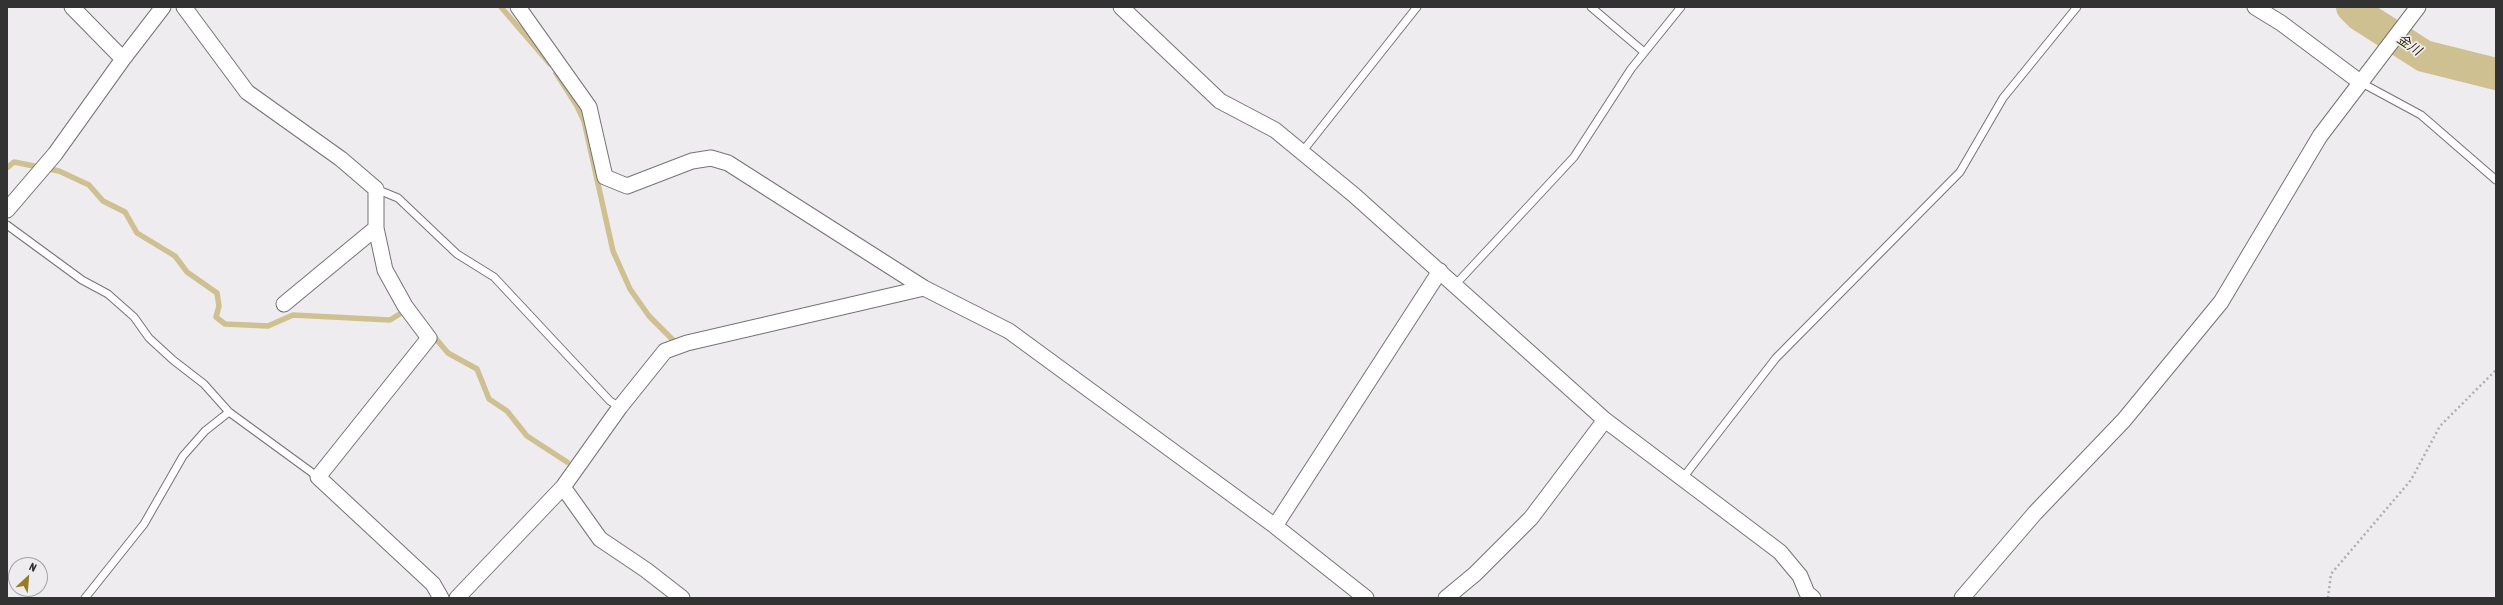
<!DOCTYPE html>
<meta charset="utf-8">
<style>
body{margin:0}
#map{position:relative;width:2503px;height:605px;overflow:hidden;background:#eeecef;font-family:"Asap Condensed",sans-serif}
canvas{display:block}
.frame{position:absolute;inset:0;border:8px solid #333233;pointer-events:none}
.north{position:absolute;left:8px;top:557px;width:40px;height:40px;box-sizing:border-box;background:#eeecef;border:1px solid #a3a2a4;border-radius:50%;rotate:26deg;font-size:11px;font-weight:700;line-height:16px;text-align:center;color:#333233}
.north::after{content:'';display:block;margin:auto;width:14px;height:18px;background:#977d26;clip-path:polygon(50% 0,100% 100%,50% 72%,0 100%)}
</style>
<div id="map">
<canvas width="2503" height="605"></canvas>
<div class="frame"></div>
<div class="north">N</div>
</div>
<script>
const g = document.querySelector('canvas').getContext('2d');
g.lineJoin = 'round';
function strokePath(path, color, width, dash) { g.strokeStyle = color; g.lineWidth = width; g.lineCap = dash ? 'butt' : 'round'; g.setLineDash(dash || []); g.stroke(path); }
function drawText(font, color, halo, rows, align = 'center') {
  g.font = font + ' "Asap Condensed","Noto Sans JP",sans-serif'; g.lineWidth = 3.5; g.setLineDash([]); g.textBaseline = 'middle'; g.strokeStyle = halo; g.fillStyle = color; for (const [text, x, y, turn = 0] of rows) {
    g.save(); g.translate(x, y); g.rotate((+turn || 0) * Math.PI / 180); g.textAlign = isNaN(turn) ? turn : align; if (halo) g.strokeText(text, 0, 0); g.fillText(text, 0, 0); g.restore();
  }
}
strokePath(new Path2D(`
 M501 7 550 64
 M556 73 577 106 584 121 613 251 630 289 649 316 678 345
 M7 168 14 162 59 171 89 185 103 201 125 212 137 233 175 256 187 272 217 293 219 306 216 317 225 324 268 326 293 315 390 320 406 310
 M432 334 448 353 477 369 489 399 507 411 527 436 567 462`), '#cfc092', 5.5);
strokePath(new Path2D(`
 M2352 7 2360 15 2424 56 2496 74`), '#cfc092', 32);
const lane = new Path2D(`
 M1591 7 1644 52
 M2360 82 2421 115 2496 180
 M1302 152 1417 7
 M376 189 398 198 457 254 494 277 610 401 620 407
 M7 225 82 280 108 294 134 317 149 338 173 360 204 384 229 412 318 477
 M1455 285 1574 157 1631 69 1681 7
 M1682 479 1776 358 1960 172 2003 98 2077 7
 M85 598 144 524 183 456 205 431 229 412`);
const street = new Path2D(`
 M72 7 123 59
 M184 7 247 92 341 159 376 189V228L284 304
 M518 7 589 107 605 177 627 186 692 161 711 158 728 163 924 288 1009 331 1275 526 1366 598
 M1121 7 1220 101 1275 130 1354 195 1605 420 1780 552 1800 576 1807 593 1813 598
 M2255 7 2281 23 2360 82
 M7 210 55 154 123 59 163 7
 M376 228 385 270 405 306 429 338 318 477 433 584 441 598
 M563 487 600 539 646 570 682 598
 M1275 526 1440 271
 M457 598 563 487 620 407 665 351 687 343 924 288
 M1446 598 1475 574 1531 518 1605 420
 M1962 598 2035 513 2124 420 2221 302 2320 136 2418 7`);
strokePath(lane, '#757376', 9);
strokePath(street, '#757376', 17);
strokePath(new Path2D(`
 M2328 598 2331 574 2411 480 2440 426 2496 370`), '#aeadaf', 2.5, [2, 3]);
strokePath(lane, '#fff', 7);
strokePath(street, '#fff', 15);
drawText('italic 13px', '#342902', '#eeecef', [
 ["金川",2409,45,34]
]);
</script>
